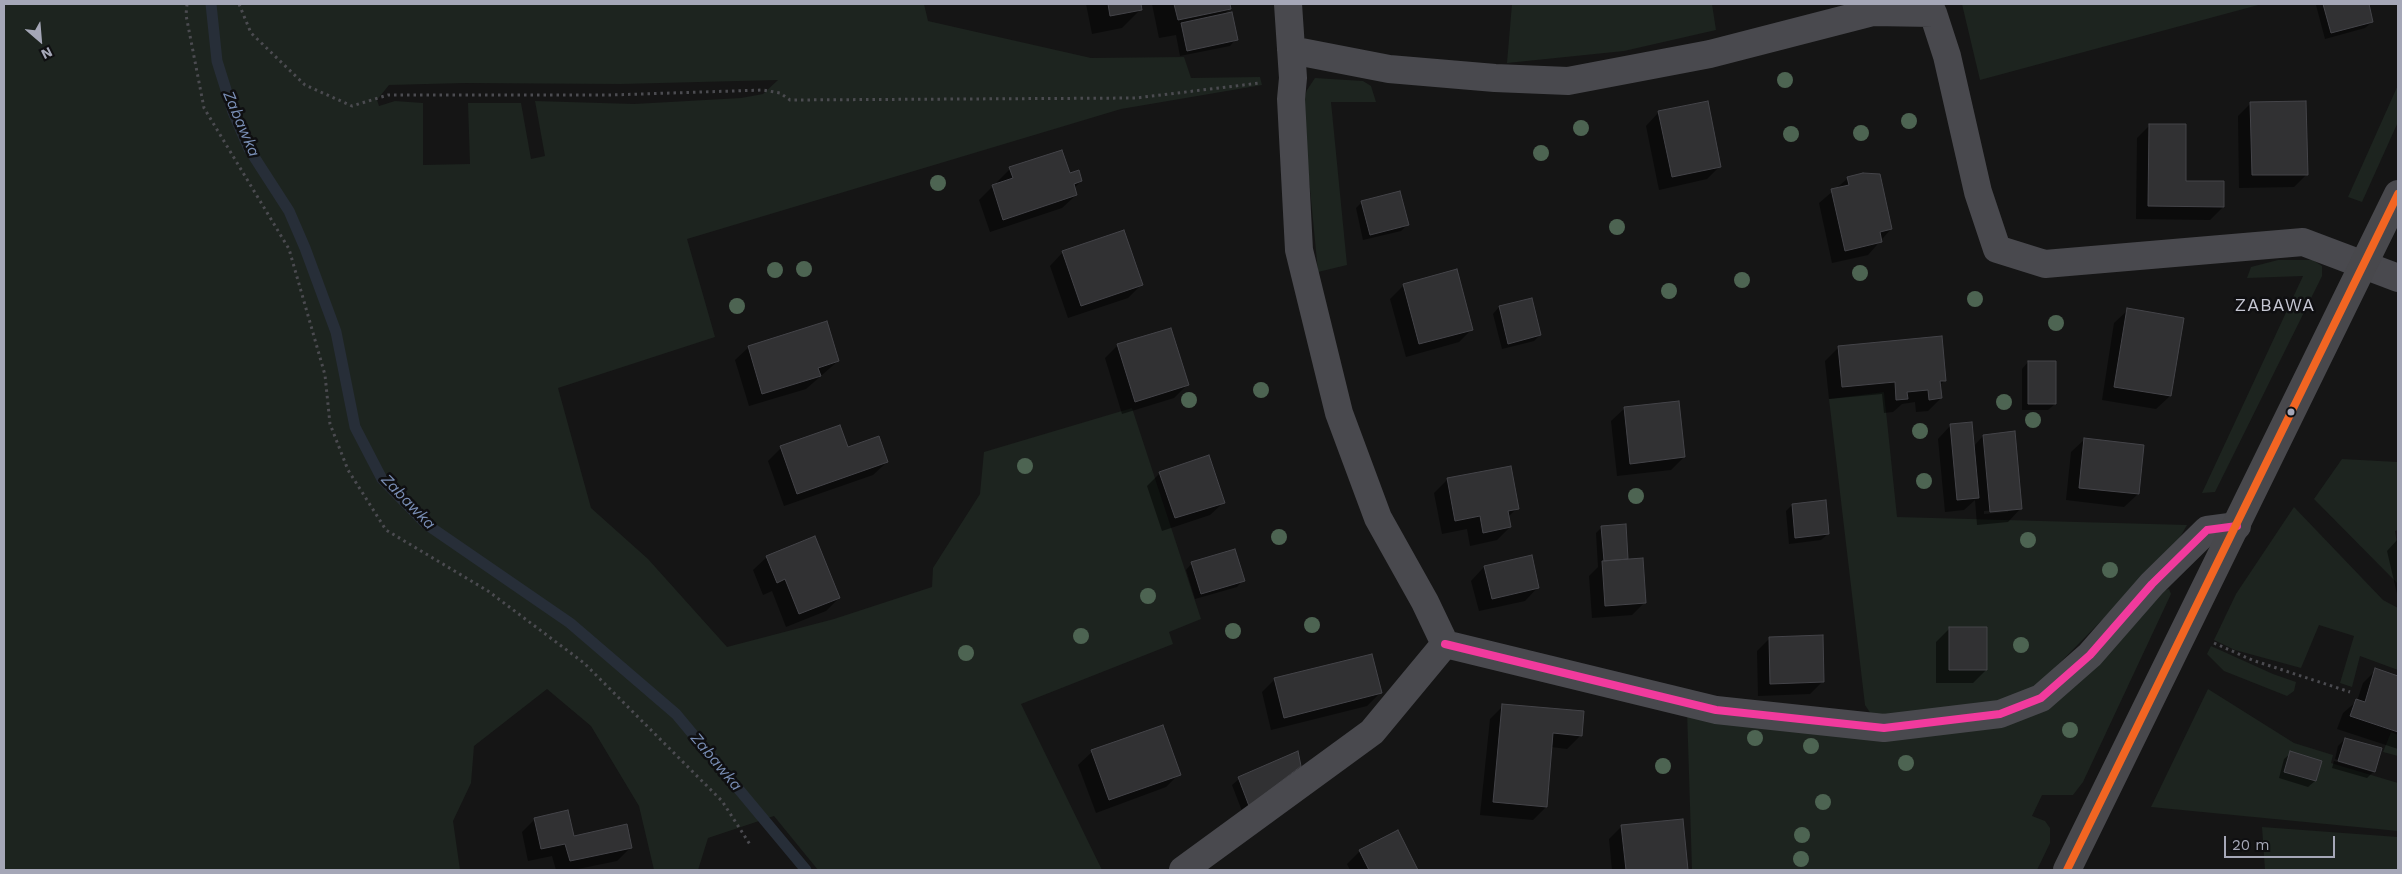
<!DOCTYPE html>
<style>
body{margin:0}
#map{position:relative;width:2402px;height:874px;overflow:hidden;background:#151515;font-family:"Work Sans",sans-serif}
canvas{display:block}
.frame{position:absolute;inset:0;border:5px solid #a5a7b7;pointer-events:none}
.north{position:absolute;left:15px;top:15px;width:50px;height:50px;-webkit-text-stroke:4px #0f0f11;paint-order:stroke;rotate:153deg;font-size:14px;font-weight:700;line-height:20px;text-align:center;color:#a5a7b7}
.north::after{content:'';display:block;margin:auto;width:18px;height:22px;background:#a5a7b7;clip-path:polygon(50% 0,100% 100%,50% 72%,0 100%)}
.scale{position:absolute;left:2224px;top:836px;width:111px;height:22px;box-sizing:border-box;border:2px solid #a5a7b7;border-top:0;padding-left:6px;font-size:15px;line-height:18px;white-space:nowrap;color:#a5a7b7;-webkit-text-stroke:4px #0f0f11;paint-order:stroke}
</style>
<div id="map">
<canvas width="2402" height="874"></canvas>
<div class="frame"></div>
<div class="north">N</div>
<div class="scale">20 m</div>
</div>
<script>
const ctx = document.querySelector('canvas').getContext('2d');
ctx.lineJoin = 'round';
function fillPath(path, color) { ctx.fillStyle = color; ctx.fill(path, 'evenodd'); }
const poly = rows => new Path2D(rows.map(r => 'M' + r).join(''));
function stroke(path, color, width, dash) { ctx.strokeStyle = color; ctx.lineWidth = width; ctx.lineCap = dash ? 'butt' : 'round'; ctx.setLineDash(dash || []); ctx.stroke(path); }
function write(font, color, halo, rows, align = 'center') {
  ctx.font = font + ' "Work Sans",sans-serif'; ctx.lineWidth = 5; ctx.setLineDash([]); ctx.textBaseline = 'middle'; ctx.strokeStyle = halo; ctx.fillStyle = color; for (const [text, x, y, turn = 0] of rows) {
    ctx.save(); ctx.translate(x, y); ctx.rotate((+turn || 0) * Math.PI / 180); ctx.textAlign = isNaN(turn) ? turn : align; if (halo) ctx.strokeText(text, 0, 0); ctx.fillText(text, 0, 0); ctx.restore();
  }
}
fillPath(poly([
 [4,4,924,4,928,21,1091,58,1184,57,1191,78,1260,77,1262,85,1121,109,687,239,715,337,558,388,591,508,648,559,727,647,834,619,932,587,933,568,980,494,984,452,1132,408,1201,619,1169,632,1173,644,1021,704,1102,870,818,870,774,816,708,838,698,870,654,870,639,806,591,726,547,689,474,746,471,783,453,821,460,870,4,870],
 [778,80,763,94,741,98,634,104,535,101,545,156,531,159,521,103,468,103,470,164,423,165,423,103,395,101,379,106,377,100,389,85,464,83,621,84],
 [1512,4,1712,4,1716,30,1624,51,1507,63],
 [1962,4,2262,4,1980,80],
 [1315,78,1363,81,1371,86,1376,102,1331,102,1347,265,1318,272,1302,105,1307,90],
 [2398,85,2398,122,2362,202,2348,197],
 [2278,260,2313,260,2322,266,2322,276,2215,492,2202,493,2303,276,2247,278,2251,267],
 [1884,392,1897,517,2187,525,2175,546,2036,687,2006,703,1902,716,1871,714,1865,705,1829,399],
 [2342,459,2398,462,2398,530,2395,531,2398,550,2398,584,2314,499],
 [2294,507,2383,600,2398,608,2398,670,2360,656,2352,687,2340,683,2354,636,2319,625,2301,668,2235,650,2214,640,2236,594],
 [2169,589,2171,594,2083,782,2073,795,2042,795,2032,816,2045,821,2050,828,2050,843,2037,870,1692,870,1687,710,2009,722,2162,591],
 [2211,646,2273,674,2296,682,2294,691,2287,696,2224,671,2207,654],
 [2208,689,2294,743,2333,755,2331,763,2398,783,2398,831,2151,807],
 [2391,732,2398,735,2398,756,2383,752],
 [2262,827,2398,837,2398,870,2265,870]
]), '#1d241f');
fillPath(poly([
 [1086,4,1144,4,1140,5,1141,9,1122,28,1092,34],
 [1152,4,1229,4,1230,9,1223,15,1236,39,1230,46,1180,56,1176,35,1159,38],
 [2318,4,2367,4,2372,22,2365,28,2325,39,2316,5],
 [2251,103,2307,174,2294,187,2239,188,2238,116],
 [1659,112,1720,166,1707,179,1659,190,1646,126],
 [2150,125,2185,182,2223,207,2210,220,2136,219,2137,138],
 [1010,169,1069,175,1081,181,1074,188,1076,195,1062,208,990,232,979,200,993,186,998,185,997,182],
 [1847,179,1891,229,1868,255,1832,263,1819,203],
 [1362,202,1407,225,1401,231,1363,240,1356,208],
 [1063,252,1141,285,1128,298,1068,318,1050,266],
 [1456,271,1472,329,1459,342,1406,357,1390,299,1403,286],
 [1531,299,1540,335,1534,341,1502,349,1493,314,1499,307],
 [2128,310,2183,319,2170,396,2156,409,2102,400,2114,323],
 [1118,345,1187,385,1174,398,1122,414,1105,358],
 [749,347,838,361,806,389,749,406,735,360],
 [1839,347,1945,380,1940,385,1941,398,1928,411,1916,412,1915,402,1902,404,1893,412,1884,413,1882,394,1829,399,1825,361],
 [2028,362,2055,404,2048,410,2022,410,2022,369],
 [1625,408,1684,457,1671,470,1617,476,1611,421],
 [1951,425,1973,447,1983,436,2021,508,2008,522,1977,525,1975,500,1964,510,1945,512,1938,439],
 [2008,509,2008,512,1984,514,1984,511],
 [2085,439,2138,494,2124,507,2066,500,2071,452],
 [781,448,847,449,887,462,873,475,784,506,768,461],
 [1510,468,1517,508,1508,517,1510,527,1497,540,1470,546,1467,529,1442,534,1434,493,1447,480],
 [1160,473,1224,502,1210,515,1162,531,1147,486],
 [1792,505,1828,534,1821,540,1789,544,1786,511],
 [1602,527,1627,559,1625,561,1645,602,1632,615,1592,618,1589,576,1598,567,1596,533],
 [2398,539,2398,598,2387,551],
 [1531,556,1538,587,1525,601,1479,611,1471,581,1484,567],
 [767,557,839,598,826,611,786,627,772,591,763,595,753,570],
 [1192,563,1243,580,1237,587,1195,599,1186,570],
 [1949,629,1986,670,1973,683,1936,683,1936,642],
 [1770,638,1823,681,1810,694,1758,696,1757,651],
 [2376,670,2398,677,2398,749,2337,729,2343,713,2357,701,2363,683],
 [1275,679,1380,693,1367,706,1271,730,1262,692],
 [1503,706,1581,735,1567,749,1551,747,1546,807,1533,820,1480,815,1490,719],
 [1163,726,1179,774,1166,787,1096,813,1078,765,1092,752],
 [2345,739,2374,771,2367,778,2332,768,2334,761,2372,772,2372,770,2335,759,2338,746],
 [1297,753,1300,766,1242,811,1232,785,1239,779],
 [2291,753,2321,762,2315,781,2308,787,2279,778,2284,759],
 [535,819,573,838,630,848,617,861,573,870,556,870,552,856,528,861,522,832],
 [1682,820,1687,870,1612,870,1609,839,1622,826],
 [1397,832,1417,870,1350,870,1347,864,1360,851]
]), '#0007');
stroke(poly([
 [211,4,217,61,233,112,249,149,289,211,305,248,336,332,355,427,382,479,426,524,570,623,676,714,806,870]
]), '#272e38', 11);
const building = poly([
 [1108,4,1141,4,1142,10,1110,16,1108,4],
 [1174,4,1230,4,1231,9,1178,20,1174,4],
 [2323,4,2369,4,2373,22,2331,33,2323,4],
 [1232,12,1238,40,1187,51,1181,23,1232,12],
 [1708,101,1721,167,1672,177,1658,111,1708,101],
 [2306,101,2308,175,2252,175,2250,102,2306,101],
 [2149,124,2186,124,2186,181,2224,181,2224,207,2148,206,2149,124],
 [1062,150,1070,173,1079,170,1082,181,1074,184,1077,195,1003,220,992,185,1013,178,1009,167,1062,150],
 [1863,173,1880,174,1892,229,1880,232,1882,242,1845,251,1831,189,1849,185,1847,177,1863,173],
 [1400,191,1409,225,1370,235,1361,201,1400,191],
 [1124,230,1143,285,1081,306,1062,251,1124,230],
 [1457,269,1473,330,1419,344,1403,284,1457,269],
 [1532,298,1541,335,1508,344,1499,306,1532,298],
 [2127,308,2184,318,2171,396,2114,387,2127,308],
 [827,321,839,361,818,368,821,376,762,394,748,346,827,321],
 [1171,328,1189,385,1135,402,1117,344,1171,328],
 [1942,336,1946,381,1940,381,1942,398,1929,400,1928,390,1907,392,1908,399,1896,400,1895,382,1842,387,1838,346,1942,336],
 [2028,361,2056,361,2056,404,2028,404,2028,361],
 [1679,401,1685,457,1630,464,1624,407,1679,401],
 [1972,422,1979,498,1957,500,1950,424,1972,422],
 [840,425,848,447,879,436,888,462,797,494,780,446,840,425],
 [2015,431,2022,509,1990,512,1983,435,2015,431],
 [2084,438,2144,445,2139,494,2079,488,2084,438],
 [1209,455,1225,503,1175,518,1159,472,1209,455],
 [1511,466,1519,509,1508,511,1511,527,1483,533,1480,516,1455,521,1447,478,1511,466],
 [1826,500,1829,534,1795,538,1792,504,1826,500],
 [1626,524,1628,559,1604,561,1601,526,1626,524],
 [815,536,840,598,799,614,785,579,777,583,766,556,815,536],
 [1235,549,1245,581,1201,594,1191,562,1235,549],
 [1532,555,1539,588,1492,599,1484,566,1532,555],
 [1643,558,1646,603,1605,606,1602,561,1643,558],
 [1949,627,1987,627,1987,670,1949,670,1949,627],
 [1823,635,1824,682,1770,684,1769,637,1823,635],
 [1372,654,1382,693,1284,718,1274,678,1372,654],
 [2375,668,2398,676,2398,732,2350,716,2356,699,2365,702,2375,668],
 [1502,704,1584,711,1582,736,1553,733,1547,807,1493,802,1502,704],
 [1163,725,1181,775,1109,800,1091,750,1163,725],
 [2345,738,2382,748,2375,772,2338,761,2345,738],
 [1298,751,1301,766,1249,806,1238,777,1298,751],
 [2290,751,2322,761,2316,781,2284,772,2290,751],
 [568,810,574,836,627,824,632,848,570,861,565,844,541,849,534,818,568,810],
 [1683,819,1688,870,1626,870,1621,825,1683,819],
 [1398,830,1418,870,1369,870,1359,850,1398,830]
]);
fillPath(building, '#313133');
stroke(building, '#444449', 1);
stroke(poly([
 [187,4,186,15,204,108,289,249,325,375,330,424,348,470,386,530,488,591,584,663,722,801,751,846],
 [239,4,251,33,305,85,352,106,388,95,611,95,763,90,780,93,790,100,1136,98,1260,83],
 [2214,643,2252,660,2350,692]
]), '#4b4b50', 3, [2.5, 4]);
stroke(poly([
 [1291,50,1389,69,1495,78,1568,81,1710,54,1873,12,1933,13,1947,56,1978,192,1997,249,2045,264,2303,242,2398,278],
 [1445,644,1716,710,1884,728,2000,714,2041,698,2090,655,2152,584,2207,530,2237,526],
 [1183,870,1372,732,1445,644,1425,602,1378,518,1339,413,1299,250,1291,99,1293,78,1288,4]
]), '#49494e', 28);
stroke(poly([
 [2067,870,2398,194]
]), '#48484c', 28);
stroke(poly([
 [1445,644,1716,710,1884,728,2000,714,2041,698,2090,655,2152,584,2207,530,2237,526]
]), '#f13a9d', 8);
stroke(poly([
 [2067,870,2398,194]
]), '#f26522', 8);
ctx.fillStyle = '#4d6452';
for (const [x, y] of [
 [1785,80],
 [1909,121],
 [1581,128],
 [1861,133],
 [1791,134],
 [1541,153],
 [938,183],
 [1617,227],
 [804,269],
 [775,270],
 [1860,273],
 [1742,280],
 [1669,291],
 [1975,299],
 [737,306],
 [2056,323],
 [1261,390],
 [1189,400],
 [2004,402],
 [2033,420],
 [1920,431],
 [1025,466],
 [1924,481],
 [1636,496],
 [1279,537],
 [2028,540],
 [2110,570],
 [1148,596],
 [1312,625],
 [1233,631],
 [1081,636],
 [2021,645],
 [966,653],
 [2070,730],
 [1755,738],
 [1811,746],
 [1906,763],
 [1663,766],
 [1823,802],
 [1802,835],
 [1801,859]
]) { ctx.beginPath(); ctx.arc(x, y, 8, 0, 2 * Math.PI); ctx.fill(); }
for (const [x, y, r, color] of [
 [2291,412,4.5,"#a5a7b7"]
]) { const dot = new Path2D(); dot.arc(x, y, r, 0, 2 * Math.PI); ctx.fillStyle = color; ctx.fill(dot); stroke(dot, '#0f0f11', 2); }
write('italic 16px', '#798eb5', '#0f0f11', [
 ["Zabawka",241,124,67],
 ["Zabawka",408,502,46],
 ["Zabawka",716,762,50]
]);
ctx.letterSpacing = '1px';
write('18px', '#c6c7d3', '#0f0f11', [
 ["ZABAWA",2275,306]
]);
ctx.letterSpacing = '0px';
</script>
